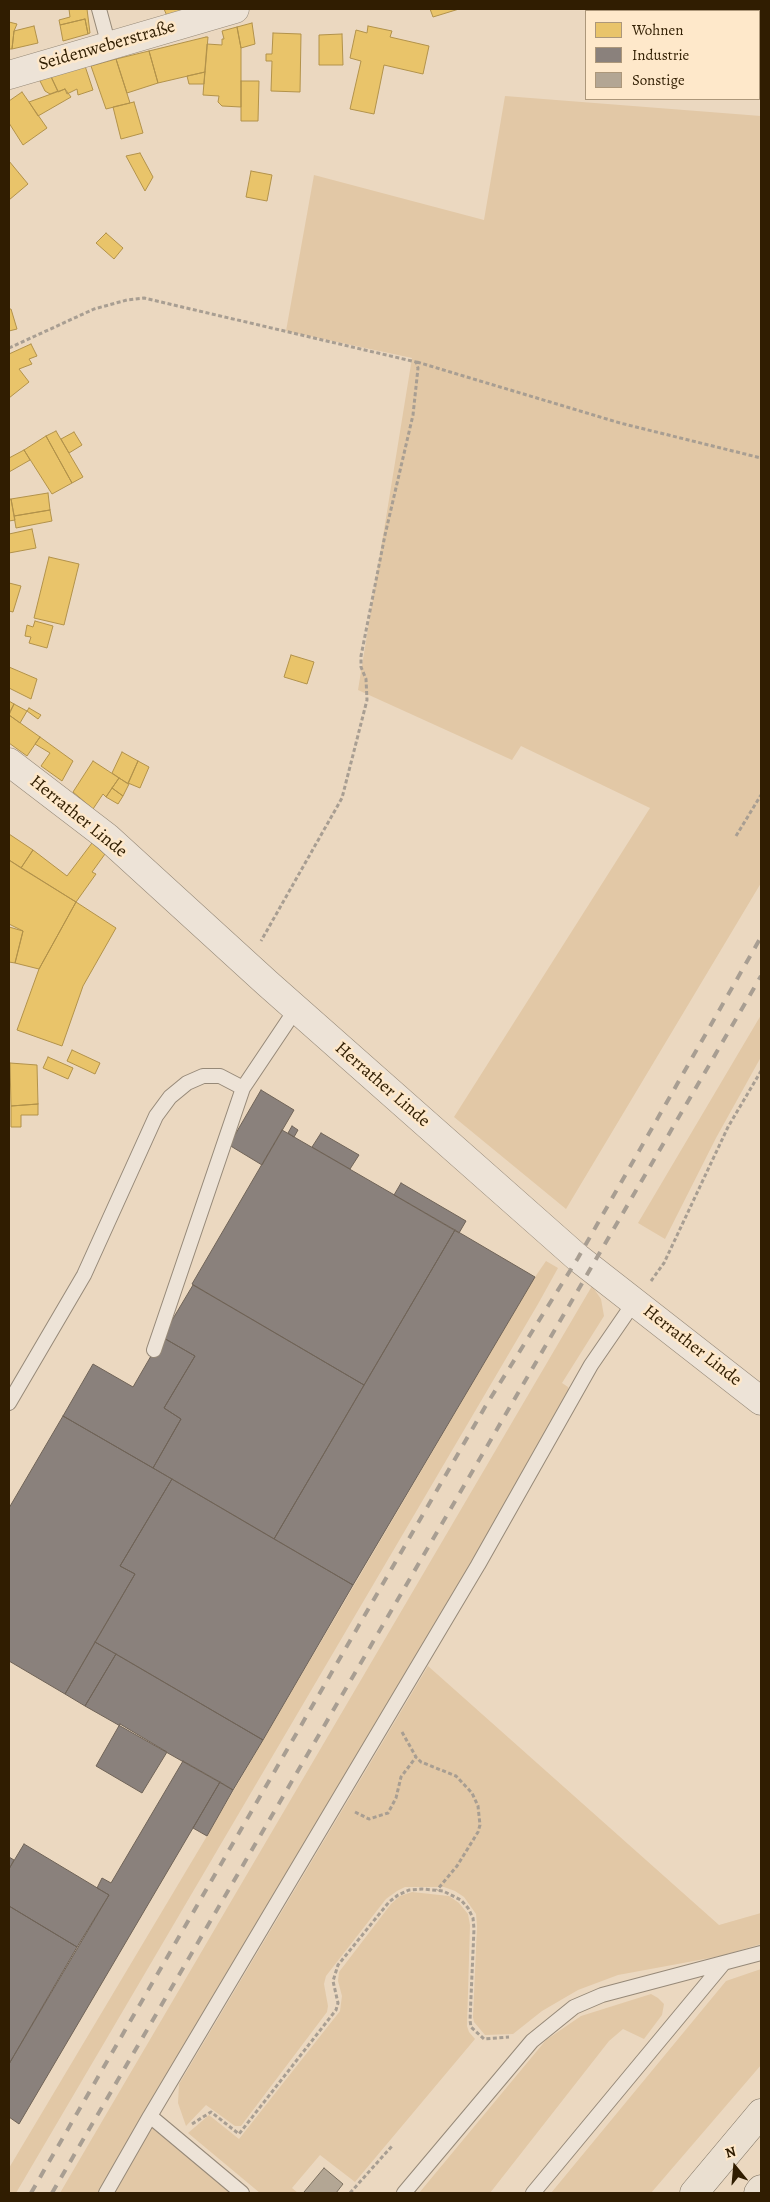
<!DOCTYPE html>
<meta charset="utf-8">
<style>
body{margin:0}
#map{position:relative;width:770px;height:2202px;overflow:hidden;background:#ebd8c0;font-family:Alegreya,serif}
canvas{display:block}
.frame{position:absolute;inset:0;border:10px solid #301d01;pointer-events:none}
.legend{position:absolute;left:585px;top:10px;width:175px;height:90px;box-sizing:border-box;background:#fee8ca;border:1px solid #ac977a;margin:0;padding:6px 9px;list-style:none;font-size:15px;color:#301d01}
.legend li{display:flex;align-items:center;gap:10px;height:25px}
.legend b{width:25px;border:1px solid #ac977a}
.north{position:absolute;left:710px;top:2142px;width:50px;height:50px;-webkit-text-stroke:4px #fee8ca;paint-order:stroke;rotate:343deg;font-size:14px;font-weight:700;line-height:20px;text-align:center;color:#301d01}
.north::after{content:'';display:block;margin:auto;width:18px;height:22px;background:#301d01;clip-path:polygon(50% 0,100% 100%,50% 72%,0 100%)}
</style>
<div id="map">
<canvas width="770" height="2202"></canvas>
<div class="frame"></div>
<ul class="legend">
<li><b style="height:14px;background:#e9c46a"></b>Wohnen</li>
<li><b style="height:14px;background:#8a817c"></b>Industrie</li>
<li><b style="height:14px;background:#b3a694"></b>Sonstige</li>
</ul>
<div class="north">N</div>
</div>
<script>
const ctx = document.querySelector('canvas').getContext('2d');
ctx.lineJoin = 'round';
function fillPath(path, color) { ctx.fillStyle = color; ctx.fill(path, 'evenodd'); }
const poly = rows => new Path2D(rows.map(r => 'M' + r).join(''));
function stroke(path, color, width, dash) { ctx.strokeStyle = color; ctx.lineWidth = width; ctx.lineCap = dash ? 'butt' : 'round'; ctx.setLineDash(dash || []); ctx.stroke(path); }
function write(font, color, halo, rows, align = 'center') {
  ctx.font = font + ' Alegreya,serif'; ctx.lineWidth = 5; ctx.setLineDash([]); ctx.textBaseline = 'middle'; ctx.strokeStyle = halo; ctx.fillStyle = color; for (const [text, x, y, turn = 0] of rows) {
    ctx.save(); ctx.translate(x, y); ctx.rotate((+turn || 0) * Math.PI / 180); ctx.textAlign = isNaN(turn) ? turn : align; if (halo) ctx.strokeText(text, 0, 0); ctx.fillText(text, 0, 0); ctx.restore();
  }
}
fillPath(poly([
 [505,96,761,116,761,883,566,1209,454,1117,650,808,521,746,512,760,358,690,412,358,286,331,314,175,484,220],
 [761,1015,761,1057,716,1138,665,1239,638,1223],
 [546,1261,558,1268,538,1304,16,2193,9,2193,9,2168,207,1836,535,1277],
 [592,1286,601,1299,604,1316,562,1383,568,1387,570,1392,454,1598,142,2119,235,2193,60,2193],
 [428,1666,719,1925,761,1913,761,1944,721,1956,618,1975,578,1990,542,2011,513,2034,485,2035,474,2022,473,2017,477,1926,476,1914,464,1897,455,1891,444,1887,405,1887,397,1891,386,1899,326,1976,324,1984,328,2006,327,2012,241,2126,235,2126,206,2105,186,2126,178,2103,179,2084],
 [412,1892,449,1896,459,1903,468,1914,470,1925,467,2026,469,2032,475,2039,355,2182,320,2155,292,2188,298,2193,260,2193,188,2133,209,2115,239,2139,340,2011,342,1996,338,1981,339,1972,391,1904,400,1896],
 [761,1969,761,2065,651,2193,551,2193,726,1981],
 [651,1994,658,1998,664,2004,662,2015,644,2039,623,2029,609,2041,490,2193,419,2193,546,2040,581,2016]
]), '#e2c8a6');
const homes = poly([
 [69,9,87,9,90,33,88,34,85,19,60,25,59,20,70,17,69,9],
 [164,9,187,9,167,16,164,9],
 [430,9,459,9,433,17,430,9],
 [85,19,88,34,63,41,60,25,85,19],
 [9,22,17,24,14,31,12,49,9,49,9,22],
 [252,23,255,44,241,48,237,27,252,23],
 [34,26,38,43,12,49,14,31,34,26],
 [368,26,392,31,390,37,429,46,423,74,384,65,374,114,350,109,361,61,350,58,356,30,367,33,368,26],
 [237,27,241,48,241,107,222,106,218,102,219,96,203,95,207,44,222,45,222,39,224,39,222,31,237,27],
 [273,33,301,34,300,92,271,91,272,61,266,61,266,54,272,54,273,33],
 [342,34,343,65,319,65,319,35,342,34],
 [206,37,208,37,205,72,158,83,149,51,206,37],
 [149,51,158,83,127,93,116,59,149,51],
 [116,59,130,103,106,109,91,66,116,59],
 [85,66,93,90,78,95,77,89,67,94,65,89,58,92,50,74,85,66],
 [205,72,204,84,189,84,187,76,205,72],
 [50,75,58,91,50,94,45,91,39,79,50,75],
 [241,81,259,81,258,121,241,121,241,81],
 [65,89,71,97,38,116,29,102,65,89],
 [22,92,47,128,23,145,9,123,9,101,22,92],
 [134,102,143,133,121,139,113,107,134,102],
 [140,153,153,177,145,191,126,156,140,153],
 [9,161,28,184,9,200,9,161],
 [251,171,272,175,267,201,246,197,251,171],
 [106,233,123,248,114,259,96,243,106,233],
 [9,309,11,309,17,329,9,331,9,309],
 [31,344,37,356,29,359,32,364,19,369,29,382,9,398,9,354,31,344],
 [56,431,83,477,72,483,46,436,56,431],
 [74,432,82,445,69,453,61,439,74,432],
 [46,436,72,483,52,494,24,450,46,436],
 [24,450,30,460,9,472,9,458,24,450],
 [48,493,50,510,14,516,11,499,48,493],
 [9,499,11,499,15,520,9,521,9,499],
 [50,510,52,521,16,528,14,516,50,510],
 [32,529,36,548,9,553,9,534,32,529],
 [49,557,79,564,64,625,34,618,49,557],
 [9,583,21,586,13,612,9,611,9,583],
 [35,621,53,626,47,648,29,643,31,637,25,636,27,625,33,627,35,621],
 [291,655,314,662,307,684,284,677,291,655],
 [9,667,37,679,31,699,9,688,9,667],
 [9,701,14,704,9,713,9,701],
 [14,704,27,711,20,723,9,715,14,704],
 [29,708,41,715,38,719,27,711,29,708],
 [9,715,40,737,27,756,9,743,9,715],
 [40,737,73,761,62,781,41,766,50,753,35,744,40,737],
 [122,752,138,761,128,784,112,773,122,752],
 [93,761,119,778,106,797,103,794,93,809,73,792,93,761],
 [138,761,149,767,140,788,128,783,138,761],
 [119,778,129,784,123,796,112,788,119,778],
 [112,788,123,796,118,804,106,797,112,788],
 [9,834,33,850,21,868,9,860,9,834],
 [92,843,105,854,92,872,96,874,76,902,21,868,33,850,67,876,92,843],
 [9,860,76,902,39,969,15,963,23,931,9,924,9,860],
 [76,902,116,928,83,986,62,1046,17,1030,39,969,76,902],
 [9,927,23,931,15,963,9,962,9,927],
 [72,1050,100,1063,95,1074,67,1061,72,1050],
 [48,1057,73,1068,68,1079,43,1068,48,1057],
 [10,1063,37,1065,38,1104,11,1106,10,1063],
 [38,1104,38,1115,21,1115,21,1127,11,1127,11,1106,38,1104]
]);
fillPath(homes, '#e9c46a');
stroke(homes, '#b2924a', 1);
const industry = poly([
 [261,1090,294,1110,262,1165,229,1145,261,1090],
 [292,1126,298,1130,294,1137,288,1133,292,1126],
 [282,1130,455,1230,364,1385,192,1284,282,1130],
 [321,1133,359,1155,350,1169,312,1147,321,1133],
 [401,1183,466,1221,459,1233,394,1195,401,1183],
 [455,1230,535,1277,353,1585,274,1539,455,1230],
 [193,1285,364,1385,274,1539,153,1468,181,1419,164,1408,195,1356,162,1337,193,1285],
 [162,1337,195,1356,164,1408,181,1419,153,1468,63,1416,93,1364,133,1387,162,1337],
 [63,1416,172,1479,120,1566,135,1574,65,1694,9,1661,9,1508,63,1416],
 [172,1479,353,1585,263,1740,95,1642,135,1574,120,1566,172,1479],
 [95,1642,116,1654,85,1706,65,1694,95,1642],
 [116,1654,263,1740,233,1790,85,1706,116,1654],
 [120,1724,167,1752,142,1793,96,1766,120,1724],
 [183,1761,220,1782,19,2124,9,2117,9,2064,109,1895,97,1888,102,1878,111,1883,183,1761],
 [220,1782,233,1790,207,1836,193,1828,220,1782],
 [24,1844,109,1895,77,1947,9,1906,9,1869,24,1844],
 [9,1857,14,1860,9,1869,9,1857],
 [9,1906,77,1947,9,2064,9,1906]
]);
fillPath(industry, '#8a817c');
stroke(industry, '#6f6357', 1);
const building = poly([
 [324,2168,343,2184,336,2193,306,2193,304,2192,324,2168]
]);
fillPath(building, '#b3a694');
stroke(building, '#7c705f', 1);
const service = poly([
 [99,9,109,46],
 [154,1350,243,1088,296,1009],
 [9,1403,84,1275,156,1116,170,1097,187,1083,203,1076,220,1076,243,1088],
 [106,2193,150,2116],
 [242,2193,150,2116,478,1565,591,1365,635,1301],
 [404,2193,532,2041,574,2007,602,1995,761,1953],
 [533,2193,723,1964]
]);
const minor = poly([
 [9,75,235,9]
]);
const tertiary = poly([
 [9,762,107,837,267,983,578,1258,761,1401]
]);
const motorway = poly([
 [694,2193,761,2113],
 [758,2193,761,2189]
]);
stroke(service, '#968978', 16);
stroke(minor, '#968978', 29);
stroke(tertiary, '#968978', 29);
stroke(motorway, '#7c705f', 29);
stroke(poly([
 [9,348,94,309,127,300,144,298,416,362,418,368,413,415,385,535,361,656,361,667,366,679,367,700,342,798,261,941],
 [417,362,620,423,761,458],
 [736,836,761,795],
 [651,1281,664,1263,728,1127,761,1071],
 [402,1732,416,1757,421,1762,456,1776,472,1793,478,1806,480,1825,478,1832,457,1866,437,1890],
 [355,1812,369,1819,388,1813,396,1798,401,1777,416,1757],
 [192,2124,211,2112,239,2134,336,2010,338,2003,333,1981,338,1965,389,1902,398,1895,409,1890,422,1889,443,1891,461,1900,468,1908,473,1918,474,1929,470,2020,471,2027,484,2039,509,2037],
 [350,2193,392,2146]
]), '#a89e92', 3, [4, 2.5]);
stroke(service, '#ede3d7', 14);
stroke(minor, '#ede3d7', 28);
stroke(tertiary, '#ede3d7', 28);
stroke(motorway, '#eadfd0', 28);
stroke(poly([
 [31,2193,485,1407,578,1258,761,937],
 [52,2193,761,976]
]), '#a89e92', 4, [9, 9]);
write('18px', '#301d01', '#fee8ca', [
 ["Seidenweberstraße",107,46,-16],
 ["Herrather Linde",78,817,39],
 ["Herrather Linde",382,1085,41],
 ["Herrather Linde",692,1346,38]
]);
</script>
